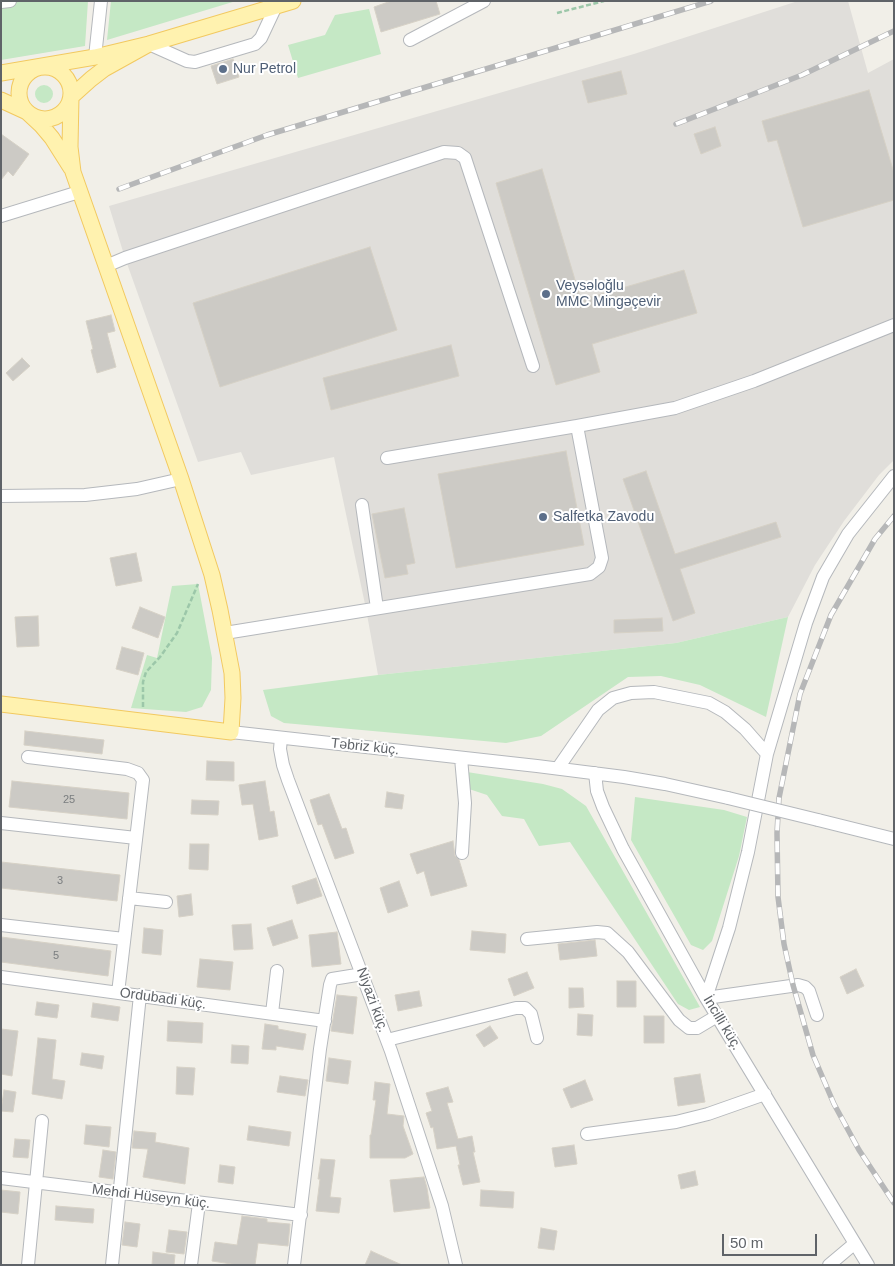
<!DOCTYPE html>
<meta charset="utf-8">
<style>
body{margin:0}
#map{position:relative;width:895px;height:1266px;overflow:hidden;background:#f1efe8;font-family:Helvetica,sans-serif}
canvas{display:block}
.frame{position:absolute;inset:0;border:2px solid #5f6368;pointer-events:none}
.scale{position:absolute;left:722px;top:1234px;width:95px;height:22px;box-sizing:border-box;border:2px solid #5f6368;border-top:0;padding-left:6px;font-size:15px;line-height:18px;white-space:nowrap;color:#5f6368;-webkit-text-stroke:4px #fff;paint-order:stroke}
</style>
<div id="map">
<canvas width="895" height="1266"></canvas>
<div class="frame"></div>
<div class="scale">50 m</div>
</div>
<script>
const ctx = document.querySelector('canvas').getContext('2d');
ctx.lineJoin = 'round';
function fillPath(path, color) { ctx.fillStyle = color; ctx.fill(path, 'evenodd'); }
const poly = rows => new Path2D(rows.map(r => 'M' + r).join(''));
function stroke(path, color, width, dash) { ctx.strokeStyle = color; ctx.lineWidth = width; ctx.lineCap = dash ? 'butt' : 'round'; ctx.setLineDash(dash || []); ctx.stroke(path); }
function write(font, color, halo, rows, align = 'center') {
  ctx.font = font + ' Helvetica,sans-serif'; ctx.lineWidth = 4; ctx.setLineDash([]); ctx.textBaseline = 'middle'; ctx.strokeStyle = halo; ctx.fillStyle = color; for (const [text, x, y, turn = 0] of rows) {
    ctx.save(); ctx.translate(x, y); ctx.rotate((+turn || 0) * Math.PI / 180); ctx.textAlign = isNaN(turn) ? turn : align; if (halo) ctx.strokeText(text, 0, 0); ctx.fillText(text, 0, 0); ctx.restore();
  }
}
fillPath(poly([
 [798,1,848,1,868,73,894,59,894,460,879,475,844,521,815,565,788,617,676,643,378,675,366,609,334,457,251,475,241,452,198,462,125,258,109,206,634,54]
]), '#e0deda');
fillPath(poly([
 [1,1,88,1,85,46,1,60],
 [111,1,236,1,107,40],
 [369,9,381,54,298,78,288,45,325,35,335,15],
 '35 94a9 9 0 1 1 18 0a9 9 0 1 1-18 0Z',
 [198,584,212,658,211,690,202,707,186,712,131,708,147,655,157,658,172,586],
 [788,617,766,717,700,685,661,676,628,677,541,736,506,743,284,723,271,716,263,690,378,675,676,643],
 [467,772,543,784,562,789,586,806,700,1007,689,1010,678,1004,570,842,539,846,524,819,502,816,487,795,469,789],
 [635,797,724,810,747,817,739,856,712,941,703,950,691,945,631,840]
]), '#c5e8c5');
const building = poly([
 [391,1,436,1,440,14,381,32,374,7,391,1],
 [233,59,239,77,217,84,211,66,233,59],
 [621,71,627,94,588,103,582,81,621,71],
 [869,90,894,173,894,200,803,227,777,140,768,142,762,121,869,90],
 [715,127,721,146,701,154,694,134,715,127],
 [1,134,29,154,13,176,8,171,1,180,1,134],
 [542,169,581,300,684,270,697,313,592,344,600,372,556,385,496,183,542,169],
 [370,247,397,330,220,387,193,303,370,247],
 [111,315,115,331,107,333,116,367,97,373,91,350,93,349,86,321,111,315],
 [451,345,459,376,331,410,323,378,451,345],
 [22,358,30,366,13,381,6,373,22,358],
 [566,451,584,545,456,568,438,474,566,451],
 [646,471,675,554,776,522,781,537,680,569,695,613,673,621,623,479,646,471],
 [404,508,415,563,406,565,408,574,385,578,372,514,404,508],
 [136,553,142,581,116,586,110,558,136,553],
 [140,607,165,617,158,638,132,628,140,607],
 [38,616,39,646,17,647,15,617,38,616],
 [662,618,663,631,614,633,614,620,662,618],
 [122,647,144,653,138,675,116,669,122,647],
 [25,731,104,740,102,754,24,745,25,731],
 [207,761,234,762,234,781,206,780,207,761],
 [12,781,129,793,127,819,9,807,12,781],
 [265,781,270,812,274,811,278,836,259,840,253,804,242,805,239,785,265,781],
 [387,792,404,795,402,809,385,807,387,792],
 [329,794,342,829,346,828,354,853,335,859,322,824,318,825,310,800,329,794],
 [192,800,219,801,218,815,191,814,192,800],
 [453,841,455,856,459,860,467,886,431,896,424,871,417,874,410,854,453,841],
 [190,844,209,844,208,870,189,869,190,844],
 [1,862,120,875,117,901,1,888,1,862],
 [316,878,322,896,297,904,292,886,316,878],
 [399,881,408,906,388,913,380,888,399,881],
 [191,894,193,915,179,917,177,896,191,894],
 [292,920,298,938,273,946,267,928,292,920],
 [251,924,253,949,234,950,232,925,251,924],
 [144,928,163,930,161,955,142,953,144,928],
 [472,931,506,934,505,953,470,950,472,931],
 [337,932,341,964,312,967,309,935,337,932],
 [1,937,111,951,108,976,1,962,1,937],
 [595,940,597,956,560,960,558,944,595,940],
 [200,959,233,962,230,990,197,987,200,959],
 [856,969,864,986,847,994,840,977,856,969],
 [527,972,534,988,514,996,508,979,527,972],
 [617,981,636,981,636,1007,617,1007,617,981],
 [569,988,583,988,584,1007,569,1008,569,988],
 [419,991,422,1006,398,1011,395,995,419,991],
 [337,995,357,997,353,1034,331,1031,337,995],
 [37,1002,59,1005,57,1018,35,1015,37,1002],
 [93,1003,120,1007,118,1021,91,1017,93,1003],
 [578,1014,593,1015,592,1036,577,1035,578,1014],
 [644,1016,664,1016,664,1043,644,1043,644,1016],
 [168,1021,203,1023,202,1043,167,1041,168,1021],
 [265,1024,278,1026,278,1029,306,1034,303,1050,276,1046,276,1050,262,1049,265,1024],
 [490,1026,498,1038,484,1047,476,1035,490,1026],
 [1,1029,18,1031,12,1076,1,1074,1,1029],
 [38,1038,56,1040,52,1079,65,1081,62,1099,32,1094,38,1038],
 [232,1045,249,1046,248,1064,231,1063,232,1045],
 [82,1053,104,1056,102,1069,80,1065,82,1053],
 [329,1058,351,1061,348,1084,326,1081,329,1058],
 [177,1067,195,1068,193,1095,176,1094,177,1067],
 [700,1074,705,1102,678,1106,674,1078,700,1074],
 [280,1076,308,1080,305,1096,277,1092,280,1076],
 [585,1080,593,1100,571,1108,563,1089,585,1080],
 [375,1082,390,1084,387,1114,404,1116,403,1126,413,1154,405,1158,370,1158,370,1135,371,1135,376,1100,373,1100,375,1082],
 [448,1087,453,1102,447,1103,458,1139,472,1136,475,1152,473,1152,480,1182,463,1185,458,1165,460,1165,456,1146,437,1149,433,1127,431,1128,426,1113,432,1111,426,1093,448,1087],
 [4,1090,16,1092,13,1112,1,1111,4,1090],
 [86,1125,111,1127,109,1147,84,1144,86,1125],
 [249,1126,291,1132,289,1146,247,1140,249,1126],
 [134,1131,156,1133,155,1142,189,1148,185,1184,143,1177,148,1149,132,1148,134,1131],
 [15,1139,30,1140,28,1158,13,1157,15,1139],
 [574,1145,577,1164,555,1167,552,1148,574,1145],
 [103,1150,116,1152,113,1179,99,1177,103,1150],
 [321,1159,335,1160,330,1197,341,1198,339,1213,316,1211,320,1179,318,1179,321,1159],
 [220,1165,235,1167,233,1184,218,1182,220,1165],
 [695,1171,698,1185,681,1189,678,1175,695,1171],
 [424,1177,427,1188,430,1208,394,1212,390,1180,424,1177],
 [1,1190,20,1192,18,1214,1,1212,1,1190],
 [481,1190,514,1192,513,1208,480,1206,481,1190],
 [56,1206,94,1209,93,1223,55,1220,56,1206],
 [242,1216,267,1219,267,1222,290,1224,288,1246,258,1243,255,1265,238,1265,212,1261,215,1242,237,1245,242,1216],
 [125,1222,140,1224,137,1247,122,1245,125,1222],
 [541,1228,557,1231,554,1250,538,1248,541,1228],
 [169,1230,187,1232,184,1254,166,1252,169,1230],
 [371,1251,402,1265,365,1265,371,1251],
 [153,1252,175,1255,174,1265,152,1265,153,1252]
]);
fillPath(building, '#cccac5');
stroke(building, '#d6d1c6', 1);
const minor = poly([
 [1,2,10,1],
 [410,40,484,1],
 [149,44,187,61,195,62,255,44,261,38,276,6],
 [95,57,101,1],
 [1,216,79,192],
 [106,266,125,258,444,152,458,153,465,158,533,366],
 [387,458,577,426,675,408,754,381,894,325],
 [1,496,85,495,137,489,181,479],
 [362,505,377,608],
 [225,633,590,574,599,567,602,558,577,426],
 [231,732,537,766,624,777,665,784,728,798],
 [281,738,280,749,283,765,288,780,391,1051,442,1206,456,1265],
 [767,754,806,623,823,577,848,534,894,476],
 [28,757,127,769,138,773,143,780,118,993],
 [461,758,465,803,462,853],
 [558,768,598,710,613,698,631,693,654,692,709,703,725,712,745,729,767,754,748,852,729,928,706,998,798,985,805,987,809,991,817,1015],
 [595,773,597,791,603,807,623,849,706,998,868,1265],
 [818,820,894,839],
 [1,823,136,838],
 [129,898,166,902],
 [1,925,124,939],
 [527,939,597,932,607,933,628,952,679,1020,689,1028,697,1028,717,1016],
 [1,977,325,1021],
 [272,1013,277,971],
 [387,1040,516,1008,525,1008,531,1014,537,1038],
 [587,1134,676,1122,708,1114,765,1094],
 [1,1178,301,1215],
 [28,1265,42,1121],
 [112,1265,140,995],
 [191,1265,199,1203],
 [294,1265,320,1049,330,985,332,979,363,974],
 [829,1265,854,1244]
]);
const major = poly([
 '19 93a26 26 0 1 1 52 0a26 26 0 1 1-52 0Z',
 [1,73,95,57,149,44,293,1],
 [1,100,27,112,41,125,52,138,71,168],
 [1,704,231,732,233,698,232,673,220,610,212,575,181,479,73,172,70,147,71,97,91,79,104,69,149,44]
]);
stroke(minor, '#b5b8bc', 14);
stroke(major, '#f2c960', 17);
stroke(poly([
 [557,13,604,1],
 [143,707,143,682,146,672,160,657,177,633,198,584]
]), '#9cc7a9', 2.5, [5, 2.5]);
stroke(minor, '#fff', 12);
stroke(major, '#fff2af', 15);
const rail = poly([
 [676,124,802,75,894,31],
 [119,189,267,135,711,1],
 [894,516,875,539,831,615,800,694,779,798,777,833,778,897,784,944,793,985,813,1055,834,1104,859,1150,894,1203]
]);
stroke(rail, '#b6b7b8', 5.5);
stroke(rail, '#fff', 4, [11]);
const minorBridge = poly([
 [728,798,818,820]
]);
stroke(minorBridge, '#b5b8bc', 14, []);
stroke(minorBridge, '#fff', 12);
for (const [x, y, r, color] of [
 [223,69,5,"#5c6f8a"],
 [546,294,5,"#5c6f8a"],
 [543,517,5,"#5c6f8a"]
]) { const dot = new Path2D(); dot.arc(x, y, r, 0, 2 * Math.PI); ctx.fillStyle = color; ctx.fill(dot); stroke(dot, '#fff', 2); }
write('11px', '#7a7d7f', null, [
 ["25",69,800],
 ["3",60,881],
 ["5",56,956]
]);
write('14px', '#4e5e75', '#fff', [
 ["Nur Petrol",233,69],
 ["Veysəloğlu",556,286],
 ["MMC Mingəçevir",556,302],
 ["Salfetka Zavodu",553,517]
], 'left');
write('14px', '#5f6368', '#fff', [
 ["Təbriz küç.",365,747,6],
 ["Ordubadi küç.",163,999,8],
 ["Niyazi küç.",372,1000,70],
 ["İncilli küç.",722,1023,59],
 ["Mehdi Hüseyn küç.",151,1197,7]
]);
</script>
